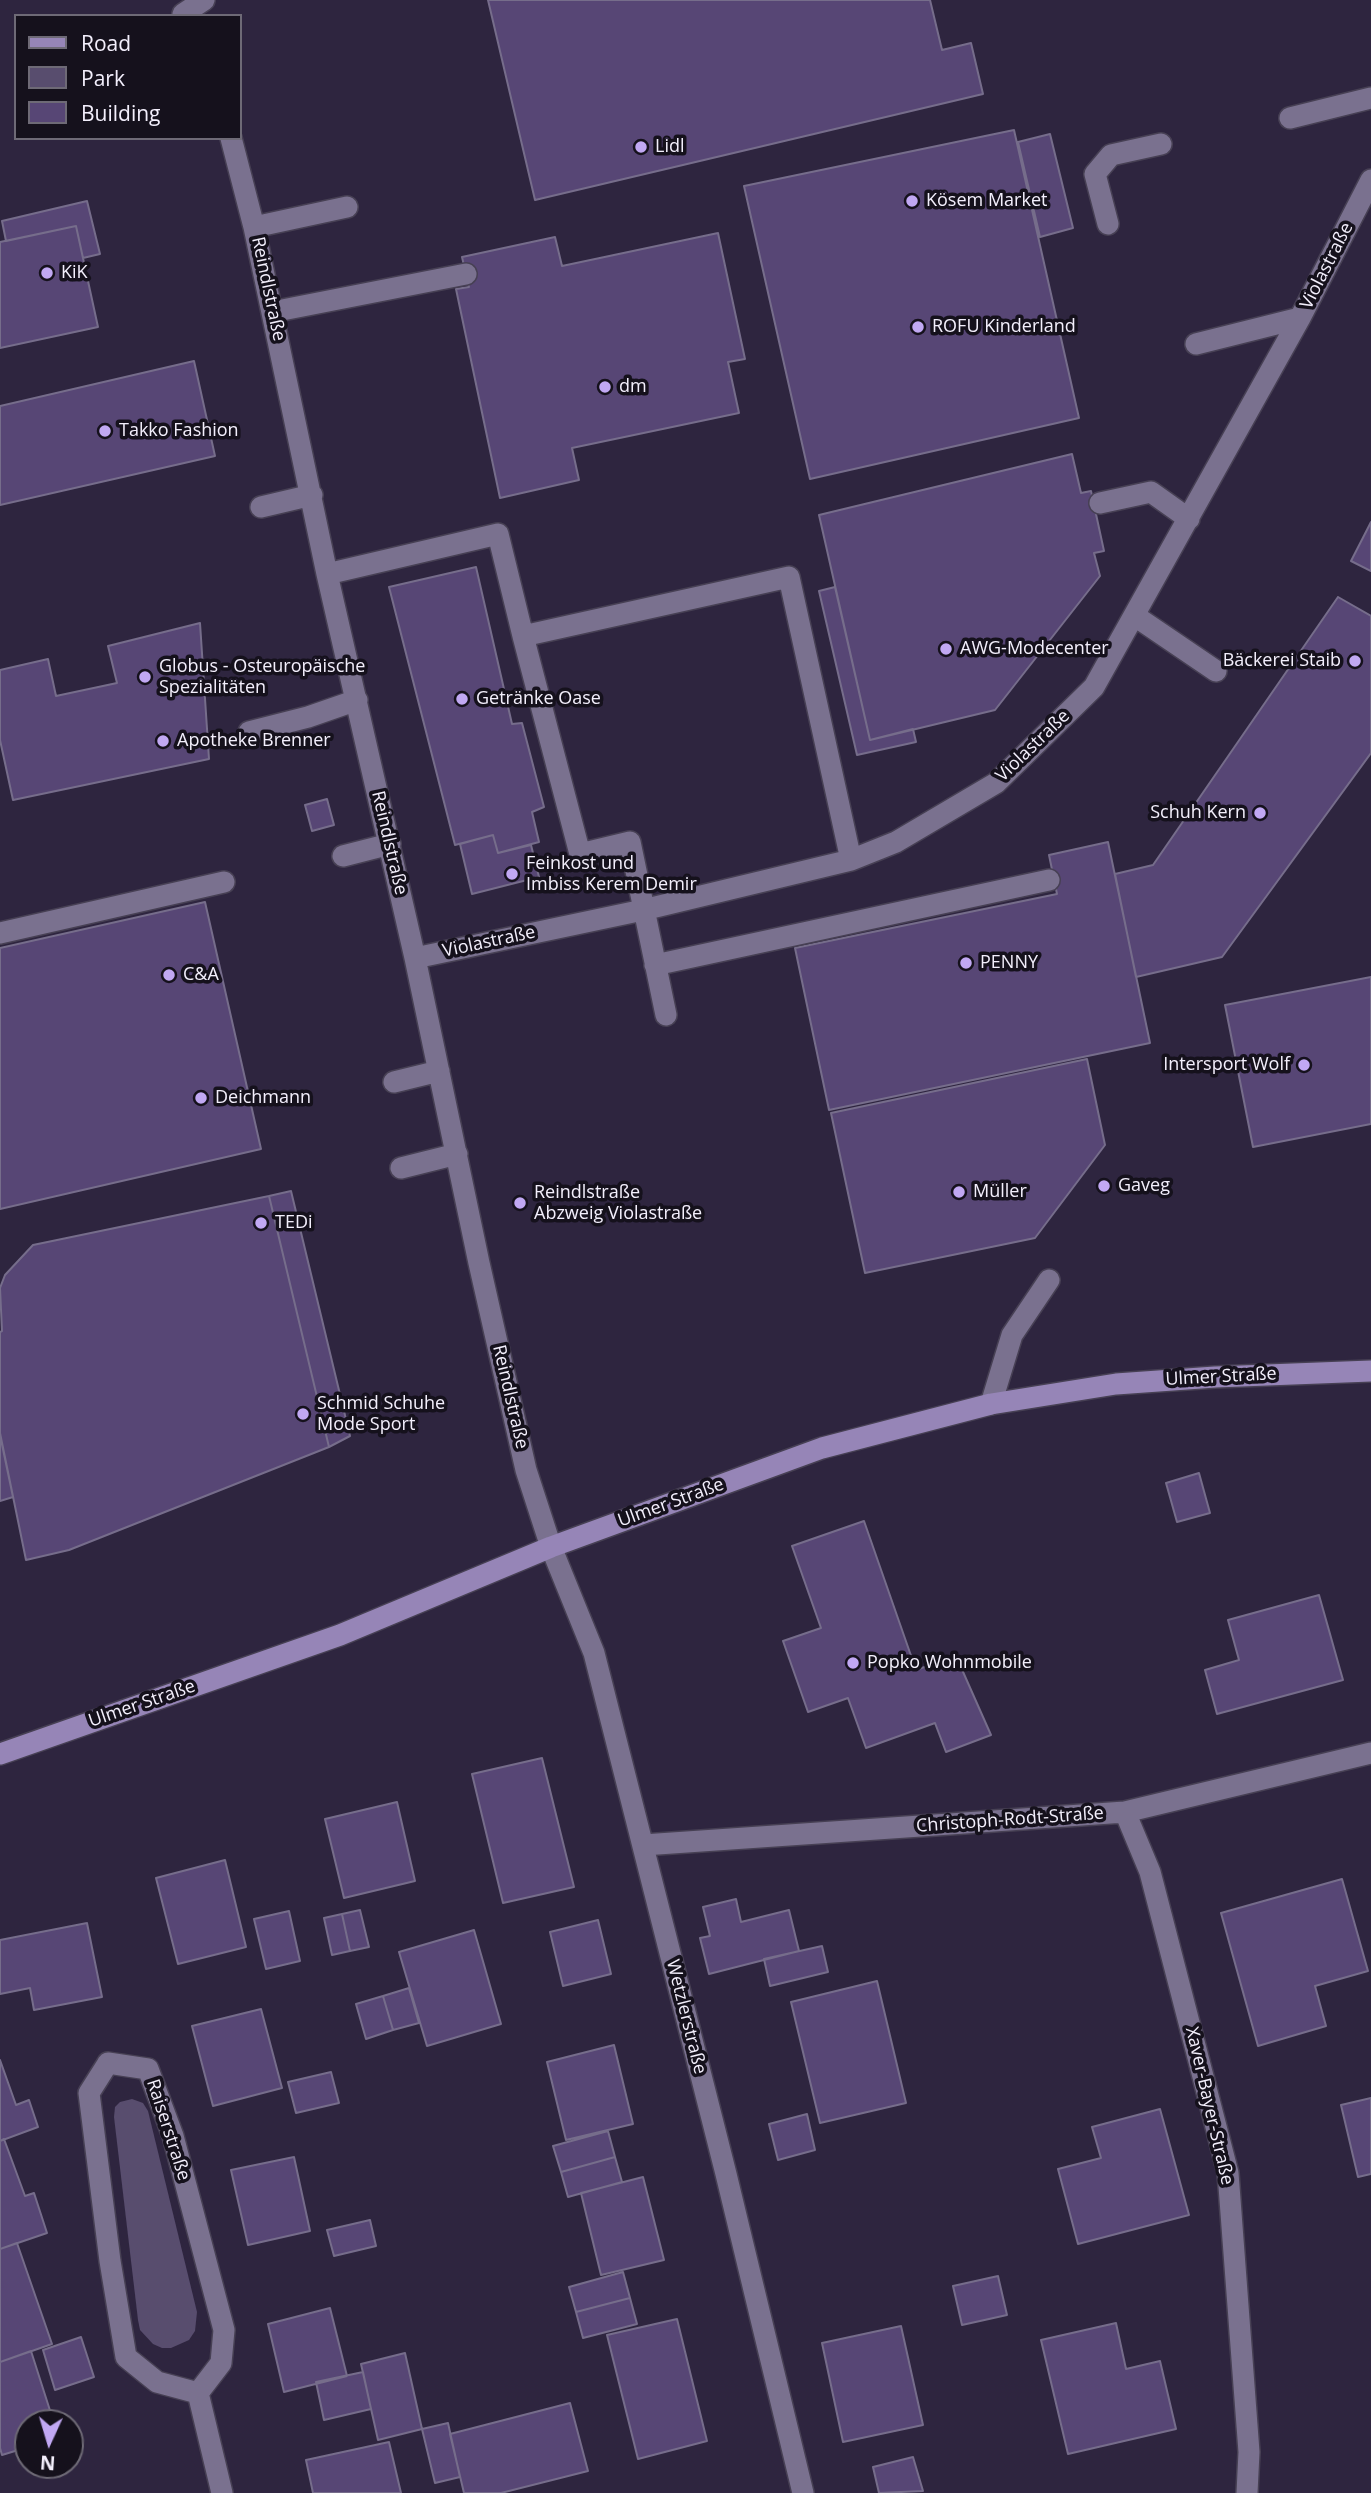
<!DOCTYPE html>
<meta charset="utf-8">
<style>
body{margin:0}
#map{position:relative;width:1371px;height:2493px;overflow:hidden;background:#2e253f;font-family:"Open Sans",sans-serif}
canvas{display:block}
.legend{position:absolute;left:14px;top:14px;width:228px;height:126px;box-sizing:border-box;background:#15111c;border:2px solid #6e6a76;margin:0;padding:9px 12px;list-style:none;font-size:21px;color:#f3effc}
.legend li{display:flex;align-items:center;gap:14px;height:35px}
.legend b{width:35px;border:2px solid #6e6a76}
.north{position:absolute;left:14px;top:2409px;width:70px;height:70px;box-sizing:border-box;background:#15111c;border:2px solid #6e6a76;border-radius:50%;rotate:184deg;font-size:19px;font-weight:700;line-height:28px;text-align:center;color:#f3effc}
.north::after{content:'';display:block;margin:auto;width:24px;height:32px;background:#c1a8f3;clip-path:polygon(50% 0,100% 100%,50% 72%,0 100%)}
</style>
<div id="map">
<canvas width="1371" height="2493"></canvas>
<ul class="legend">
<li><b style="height:9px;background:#9685b7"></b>Road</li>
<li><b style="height:19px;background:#584d6e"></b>Park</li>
<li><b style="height:19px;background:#574675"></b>Building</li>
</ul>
<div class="north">N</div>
</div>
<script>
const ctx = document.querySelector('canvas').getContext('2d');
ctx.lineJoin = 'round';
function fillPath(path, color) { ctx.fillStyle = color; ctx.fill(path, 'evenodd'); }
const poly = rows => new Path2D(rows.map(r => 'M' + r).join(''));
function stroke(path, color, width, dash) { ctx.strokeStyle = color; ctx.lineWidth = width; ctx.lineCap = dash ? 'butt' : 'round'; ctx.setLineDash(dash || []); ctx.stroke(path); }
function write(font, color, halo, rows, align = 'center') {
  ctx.font = font + ' "Open Sans",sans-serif'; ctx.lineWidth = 7; ctx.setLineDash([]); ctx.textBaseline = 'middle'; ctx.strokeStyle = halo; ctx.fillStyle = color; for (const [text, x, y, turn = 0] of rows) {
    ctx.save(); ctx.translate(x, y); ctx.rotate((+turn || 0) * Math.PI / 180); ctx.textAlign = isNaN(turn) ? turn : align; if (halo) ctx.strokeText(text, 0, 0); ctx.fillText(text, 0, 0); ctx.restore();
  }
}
fillPath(poly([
 [132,2099,143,2103,148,2111,197,2312,195,2331,189,2340,171,2348,162,2348,153,2344,140,2330,138,2320,114,2117,115,2107,120,2102]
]), '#584d6e');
const building = poly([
 [488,0,930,0,942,50,971,43,983,94,535,200,488,0],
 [1014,130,1079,418,810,479,744,186,1014,130],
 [1050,134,1073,228,1040,237,1018,142,1050,134],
 [87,201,100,254,83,258,76,226,6,241,2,221,87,201],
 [76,226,98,327,0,348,0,242,76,226],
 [718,233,745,359,728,362,739,413,572,448,579,480,500,498,456,289,469,287,462,257,555,237,562,266,718,233],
 [194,361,215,456,0,505,0,406,194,361],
 [1072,454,1081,493,1091,491,1104,551,1094,553,1100,576,995,710,870,740,819,515,1072,454],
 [1371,522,1371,571,1351,561,1371,522],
 [476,567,512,724,522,723,544,807,532,812,539,842,498,853,493,835,455,845,389,587,476,567],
 [835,587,870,740,913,729,916,742,857,755,819,591,835,587],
 [1338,597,1371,616,1371,753,1222,957,1136,977,1115,874,1153,865,1338,597],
 [200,623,209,759,13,800,0,740,0,670,48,659,56,696,117,683,108,646,200,623],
 [327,799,334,825,312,831,305,805,327,799],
 [493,835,498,853,531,845,539,877,472,894,460,844,493,835],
 [1108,842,1150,1043,829,1110,795,948,1057,894,1049,855,1108,842],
 [205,902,261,1149,0,1209,0,948,205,902],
 [1371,977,1371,1124,1253,1147,1225,1005,1371,977],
 [1087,1059,1105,1145,1035,1238,865,1273,831,1113,1087,1059],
 [291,1191,350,1436,329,1447,269,1196,291,1191],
 [269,1196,329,1447,69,1550,26,1560,0,1433,0,1332,2,1331,0,1288,5,1275,33,1245,269,1196],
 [0,1435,13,1497,0,1501,0,1435],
 [1199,1473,1210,1513,1177,1522,1166,1483,1199,1473],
 [864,1521,916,1670,956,1656,991,1735,946,1752,935,1723,866,1748,848,1698,808,1712,783,1641,821,1628,792,1546,864,1521],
 [1319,1595,1343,1680,1217,1714,1205,1670,1239,1660,1228,1620,1319,1595],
 [542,1758,574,1887,503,1903,472,1774,542,1758],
 [397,1802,415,1881,344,1898,325,1819,397,1802],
 [225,1860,246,1947,178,1964,156,1878,225,1860],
 [1342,1879,1368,1971,1315,1986,1326,2026,1258,2046,1221,1913,1342,1879],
 [736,1899,741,1922,789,1910,799,1951,709,1974,700,1938,710,1936,703,1907,736,1899],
 [360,1910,369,1947,350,1951,342,1914,360,1910],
 [289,1911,300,1961,266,1969,254,1919,289,1911],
 [342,1914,350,1951,332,1955,324,1918,342,1914],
 [598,1920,611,1974,563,1986,550,1932,598,1920],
 [87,1923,102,1997,34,2010,30,1988,0,1994,0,1940,87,1923],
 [474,1930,501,2024,427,2046,399,1952,474,1930],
 [822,1946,828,1972,770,1986,764,1959,822,1946],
 [877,1981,906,2103,820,2123,791,2002,877,1981],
 [409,1988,419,2023,393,2030,383,1996,409,1988],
 [383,1996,393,2030,366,2039,356,2004,383,1996],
 [261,2009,282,2088,213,2106,192,2026,261,2009],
 [614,2045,633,2124,566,2140,547,2062,614,2045],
 [0,2060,16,2105,29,2100,38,2127,0,2141,0,2060],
 [331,2072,339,2103,296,2113,288,2082,331,2072],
 [1371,2098,1371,2174,1358,2177,1341,2105,1371,2098],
 [1160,2109,1189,2215,1078,2244,1058,2169,1101,2158,1092,2127,1160,2109],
 [807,2114,815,2150,778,2160,769,2124,807,2114],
 [608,2131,615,2157,561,2172,553,2146,608,2131],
 [4,2139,25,2196,34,2193,47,2233,0,2249,0,2141,4,2139],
 [294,2157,310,2231,248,2245,231,2170,294,2157],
 [615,2157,622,2182,568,2197,561,2172,615,2157],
 [643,2177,664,2260,601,2275,581,2193,643,2177],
 [370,2220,376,2246,334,2256,327,2230,370,2220],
 [17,2243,52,2344,0,2362,0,2249,17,2243],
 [623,2272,630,2298,576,2312,569,2287,623,2272],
 [998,2276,1007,2315,962,2325,953,2286,998,2276],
 [630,2298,637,2324,583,2338,576,2312,630,2298],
 [330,2308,347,2376,284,2392,268,2324,330,2308],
 [677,2319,707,2441,638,2459,607,2335,677,2319],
 [1116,2323,1126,2369,1160,2361,1176,2429,1068,2454,1041,2340,1116,2323],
 [901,2326,923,2425,843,2442,822,2343,901,2326],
 [81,2337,94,2377,55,2390,43,2350,81,2337],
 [31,2351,54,2423,28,2423,28,2447,2,2455,0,2448,0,2362,31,2351],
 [405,2353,422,2429,378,2440,361,2364,405,2353],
 [363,2372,371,2409,324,2420,316,2382,363,2372],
 [570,2403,588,2471,501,2493,464,2493,450,2434,570,2403],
 [448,2423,460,2477,435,2483,422,2429,448,2423],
 [389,2442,401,2493,313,2493,306,2460,389,2442],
 [913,2457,923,2491,879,2493,873,2467,913,2457]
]);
fillPath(building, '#574675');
stroke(building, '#766d8b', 2);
const minor = poly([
 [183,14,204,0],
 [1290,118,1371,98],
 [231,138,254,227,327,574,415,958,479,1263,526,1470,551,1547,594,1653,726,2174,803,2493],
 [1108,224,1095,174,1111,155,1161,144],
 [254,227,347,207],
 [272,312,466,274],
 [1196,344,1300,318],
 [1100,503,1151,492,1189,519],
 [261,507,312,495],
 [327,574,498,534,523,636],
 [1135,616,1216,671],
 [249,732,308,717,357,700],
 [343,856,390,844],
 [0,933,224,882],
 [415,958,643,910,851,860,896,842,996,783,1094,687,1300,318,1371,180],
 [655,965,1049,880],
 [666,1015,630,842,580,854,523,636,789,577,851,860],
 [394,1082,439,1071],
 [401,1168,457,1154],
 [991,1404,1012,1335,1049,1280],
 [1125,1812,1150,1872,1228,2173,1249,2452,1247,2493],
 [643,1845,1125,1812,1371,1753],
 [108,2063,148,2069,173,2136,224,2330,221,2363,198,2393,157,2382,126,2357,110,2261,89,2093,108,2063],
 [198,2393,222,2493]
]);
const major = poly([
 [0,1754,340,1635,551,1547,822,1448,991,1404,1116,1384,1215,1377,1371,1371]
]);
stroke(minor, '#474054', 24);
stroke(major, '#474054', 24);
stroke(minor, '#7a718f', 21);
stroke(major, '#9685b7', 21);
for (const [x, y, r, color] of [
 [641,147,7,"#c1a8f3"],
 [912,201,7,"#c1a8f3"],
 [47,273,7,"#c1a8f3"],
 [918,327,7,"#c1a8f3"],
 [605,387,7,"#c1a8f3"],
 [105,431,7,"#c1a8f3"],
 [946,649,7,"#c1a8f3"],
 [1355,661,7,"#c1a8f3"],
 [145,677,7,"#c1a8f3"],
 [462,699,7,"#c1a8f3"],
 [163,741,7,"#c1a8f3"],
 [1260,813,7,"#c1a8f3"],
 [512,874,7,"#c1a8f3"],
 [966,963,7,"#c1a8f3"],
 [169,975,7,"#c1a8f3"],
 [1304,1065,7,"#c1a8f3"],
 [201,1098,7,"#c1a8f3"],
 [1104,1186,7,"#c1a8f3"],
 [959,1192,7,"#c1a8f3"],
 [520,1203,7,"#c1a8f3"],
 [261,1223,7,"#c1a8f3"],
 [303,1414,7,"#c1a8f3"],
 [853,1663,7,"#c1a8f3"]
]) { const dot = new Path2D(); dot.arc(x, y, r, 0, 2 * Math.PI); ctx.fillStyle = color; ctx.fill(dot); stroke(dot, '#15111c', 2.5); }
write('18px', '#f3effc', '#15111c', [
 ["Lidl",655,147],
 ["Kösem Market",926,201],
 ["KiK",61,273],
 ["ROFU Kinderland",932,327],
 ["dm",619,387],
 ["Takko Fashion",119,431],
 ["AWG-Modecenter",960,649],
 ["Bäckerei Staib",1341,661,"right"],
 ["Globus - Osteuropäische",159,667],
 ["Spezialitäten",159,688],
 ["Getränke Oase",476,699],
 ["Apotheke Brenner",177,741],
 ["Schuh Kern",1246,813,"right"],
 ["Feinkost und",526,864],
 ["Imbiss Kerem Demir",526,885],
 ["PENNY",980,963],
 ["C&A",183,975],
 ["Intersport Wolf",1290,1065,"right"],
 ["Deichmann",215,1098],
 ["Gaveg",1118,1186],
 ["Müller",973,1192],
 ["Reindlstraße",534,1193],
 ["Abzweig Violastraße",534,1214],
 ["TEDi",275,1223],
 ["Schmid Schuhe",317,1404],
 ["Mode Sport",317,1425],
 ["Popko Wohnmobile",867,1663]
], 'left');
write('18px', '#f3effc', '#15111c', [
 ["Violastraße",1327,266,-63],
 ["Reindlstraße",268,289,78],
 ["Violastraße",1033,746,-44],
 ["Reindlstraße",389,843,77],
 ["Violastraße",489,942,-12],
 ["Ulmer Straße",1221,1377,-3],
 ["Reindlstraße",510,1397,77],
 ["Ulmer Straße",671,1503,-20],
 ["Ulmer Straße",142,1704,-19],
 ["Christoph-Rodt-Straße",1010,1820,-4],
 ["Wetzlerstraße",686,2017,76],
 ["Xaver-Bayer-Straße",1209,2106,77],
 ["Raiserstraße",168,2130,72]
]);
</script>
